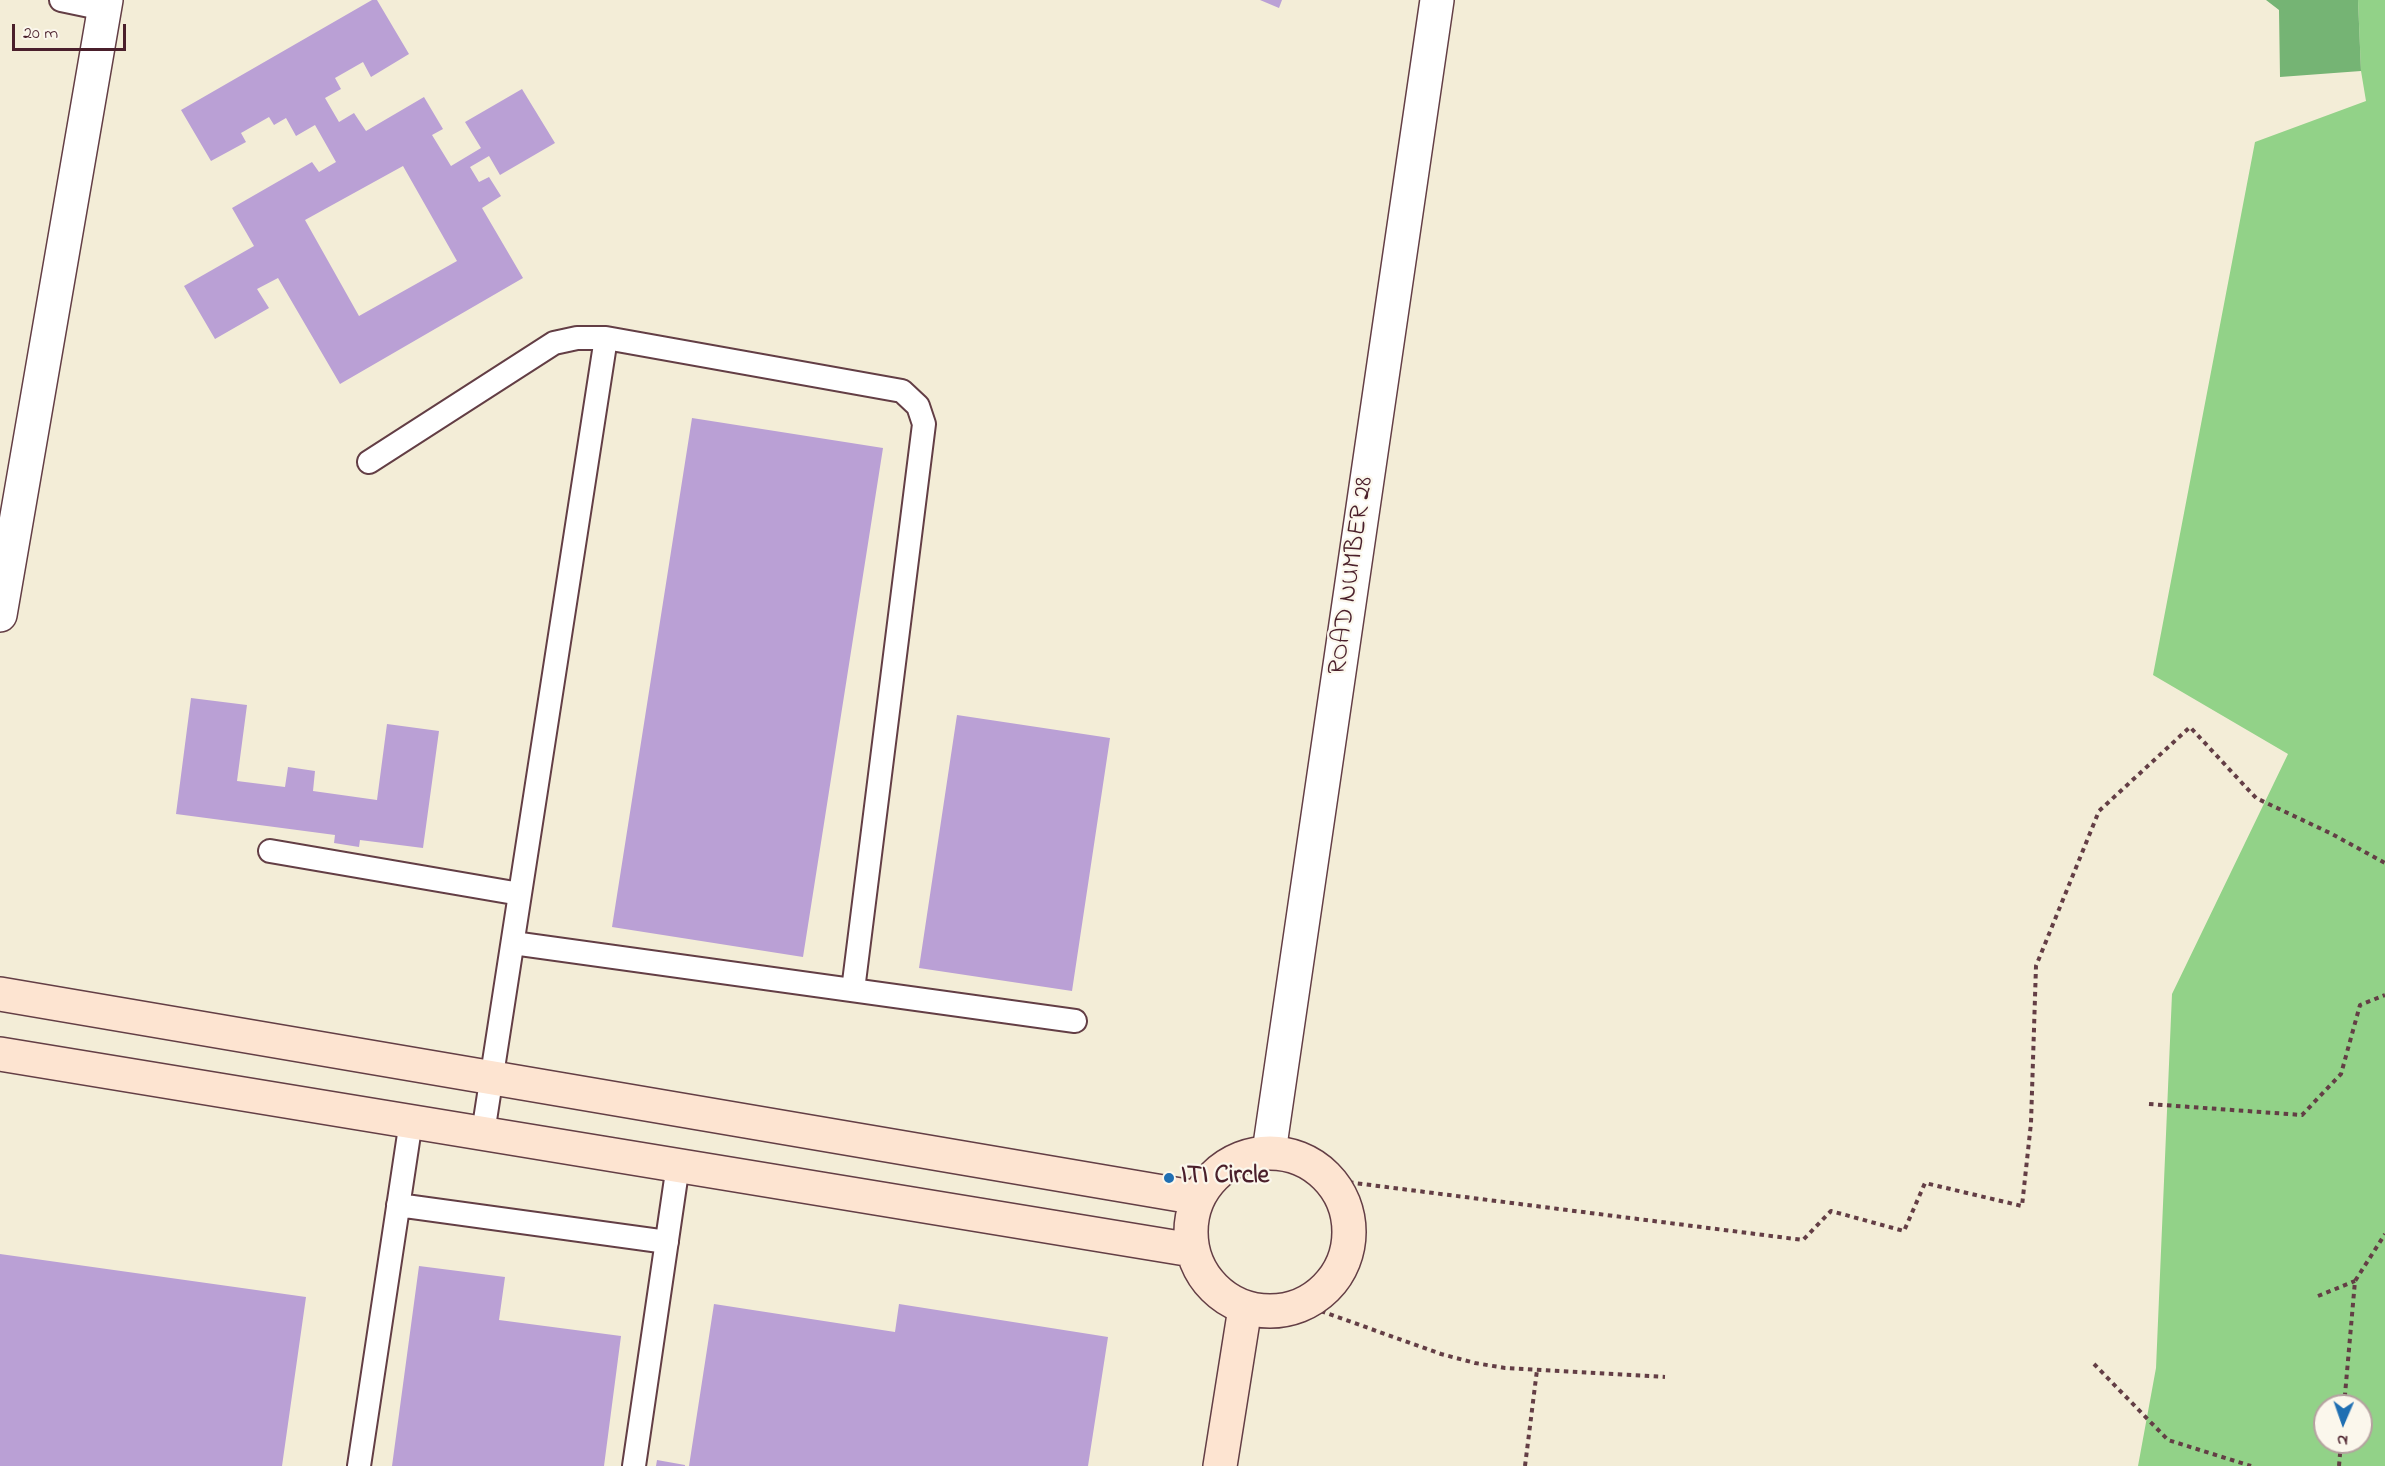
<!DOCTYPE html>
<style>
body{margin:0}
#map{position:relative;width:2385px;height:1466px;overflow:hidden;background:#f3edd7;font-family:"Indie Flower",sans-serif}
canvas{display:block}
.north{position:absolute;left:2313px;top:1394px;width:60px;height:60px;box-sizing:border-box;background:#fbf7ec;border:2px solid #b4a19f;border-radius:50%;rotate:182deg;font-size:16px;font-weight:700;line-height:24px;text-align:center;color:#4a1f2b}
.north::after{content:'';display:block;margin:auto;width:21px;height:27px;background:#1f6fb2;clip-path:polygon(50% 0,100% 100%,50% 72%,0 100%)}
.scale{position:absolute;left:12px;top:24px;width:114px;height:27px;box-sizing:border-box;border:3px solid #4a1f2b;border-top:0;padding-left:8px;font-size:18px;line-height:21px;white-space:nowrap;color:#4a1f2b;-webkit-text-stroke:4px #fbf7ec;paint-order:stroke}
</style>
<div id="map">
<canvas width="2385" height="1466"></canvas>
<div class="north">N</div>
<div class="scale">20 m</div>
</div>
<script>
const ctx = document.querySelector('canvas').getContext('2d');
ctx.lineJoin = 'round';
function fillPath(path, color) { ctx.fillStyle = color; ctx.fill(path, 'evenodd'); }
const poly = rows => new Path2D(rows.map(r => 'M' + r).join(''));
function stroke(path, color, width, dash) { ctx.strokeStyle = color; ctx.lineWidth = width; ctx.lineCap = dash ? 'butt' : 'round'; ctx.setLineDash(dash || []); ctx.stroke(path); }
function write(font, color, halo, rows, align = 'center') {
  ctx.font = font + ' "Indie Flower",sans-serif'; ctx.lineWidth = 4.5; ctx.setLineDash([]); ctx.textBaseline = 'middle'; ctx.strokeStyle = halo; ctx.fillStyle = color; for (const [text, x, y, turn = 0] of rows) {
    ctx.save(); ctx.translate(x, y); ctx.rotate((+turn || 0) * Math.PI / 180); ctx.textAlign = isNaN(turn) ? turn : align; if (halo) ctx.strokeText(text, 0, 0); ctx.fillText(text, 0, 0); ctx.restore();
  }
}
fillPath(poly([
 [2358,0,2385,0,2385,1466,2138,1466,2156,1368,2172,994,2288,754,2153,675,2255,142,2366,101,2361,71],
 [2325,1406,2361,1406,2361,1442,2325,1442]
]), '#92d288');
fillPath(poly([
 [2266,0,2358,0,2361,71,2280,77,2279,10]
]), '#75b474');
fillPath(poly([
 [372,0,377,0,409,54,371,77,363,62,335,78,341,89,325,98,339,122,354,113,366,131,424,97,443,129,432,135,451,166,481,148,465,122,522,89,555,143,500,175,489,156,470,167,479,182,489,177,501,196,482,208,523,278,340,384,278,278,257,289,269,308,215,339,184,286,254,246,232,208,312,162,319,172,336,162,315,125,296,136,286,118,274,125,269,117,241,133,246,142,211,161,181,110],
 [403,166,457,261,359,316,305,220],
 [1260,0,1282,0,1279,8],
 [692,418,883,448,803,957,612,927],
 [191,698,247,705,237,781,285,787,288,767,315,771,313,791,377,800,387,724,439,731,423,848,360,840,359,847,334,843,335,835,176,814],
 [957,715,1110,738,1072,991,919,968],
 [0,1254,306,1297,282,1466,0,1466],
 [419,1266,505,1277,499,1320,621,1336,604,1466,392,1466],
 [714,1304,895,1332,899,1304,1108,1337,1088,1466,689,1466],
 [657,1460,685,1465,685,1466,656,1466]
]), '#baa0d5');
const lane = poly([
 [61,0,104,9],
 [369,462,554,343,577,338,606,338,902,391,918,406,924,424,853,990],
 [270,851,520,894],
 [513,943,1075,1021],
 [483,1133,606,338],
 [398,1205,667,1242],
 [359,1466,411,1121],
 [634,1466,678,1165]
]);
const street = poly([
 [0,615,106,0],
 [1269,1152,1437,0]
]);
const secondary = poly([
 [0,994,1198,1198],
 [0,1054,1192,1250],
 '1191 1232a79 79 0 1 1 158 0a79 79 0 1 1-158 0Z',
 [1220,1466,1245,1308]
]);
stroke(lane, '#633e45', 26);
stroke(street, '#633e45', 36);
stroke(secondary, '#633e45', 36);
stroke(poly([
 [2149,1104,2302,1115,2341,1074,2360,1005,2385,995],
 [1331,1180,1803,1240,1831,1211,1904,1231,1925,1183,2022,1206,2031,1123,2036,966,2099,811,2190,727,2256,798,2332,834,2385,863],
 [2318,1296,2355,1281],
 [1304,1305,1441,1354,1475,1363,1505,1368,1665,1377],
 [2094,1364,2168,1440,2251,1466],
 [2344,1406,2355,1281,2385,1234],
 [1525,1466,1537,1370],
 [2339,1466,2341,1442]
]), '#633e45', 4, [4.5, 4.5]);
stroke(lane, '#fff', 22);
stroke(street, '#fff', 33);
stroke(secondary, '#fde4d1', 33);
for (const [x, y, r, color] of [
 [1169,1178,6,"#1f6fb2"]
]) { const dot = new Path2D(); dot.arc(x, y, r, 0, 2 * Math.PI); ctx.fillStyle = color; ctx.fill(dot); stroke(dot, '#fbf7ec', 2); }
write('26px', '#4a1f2b', '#fbf7ec', [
 ["ROAD NUMBER 28",1353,576,-82]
]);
write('bold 26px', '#4a1f2b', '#fbf7ec', [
 ["ITI Circle",1181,1178]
], 'left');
</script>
